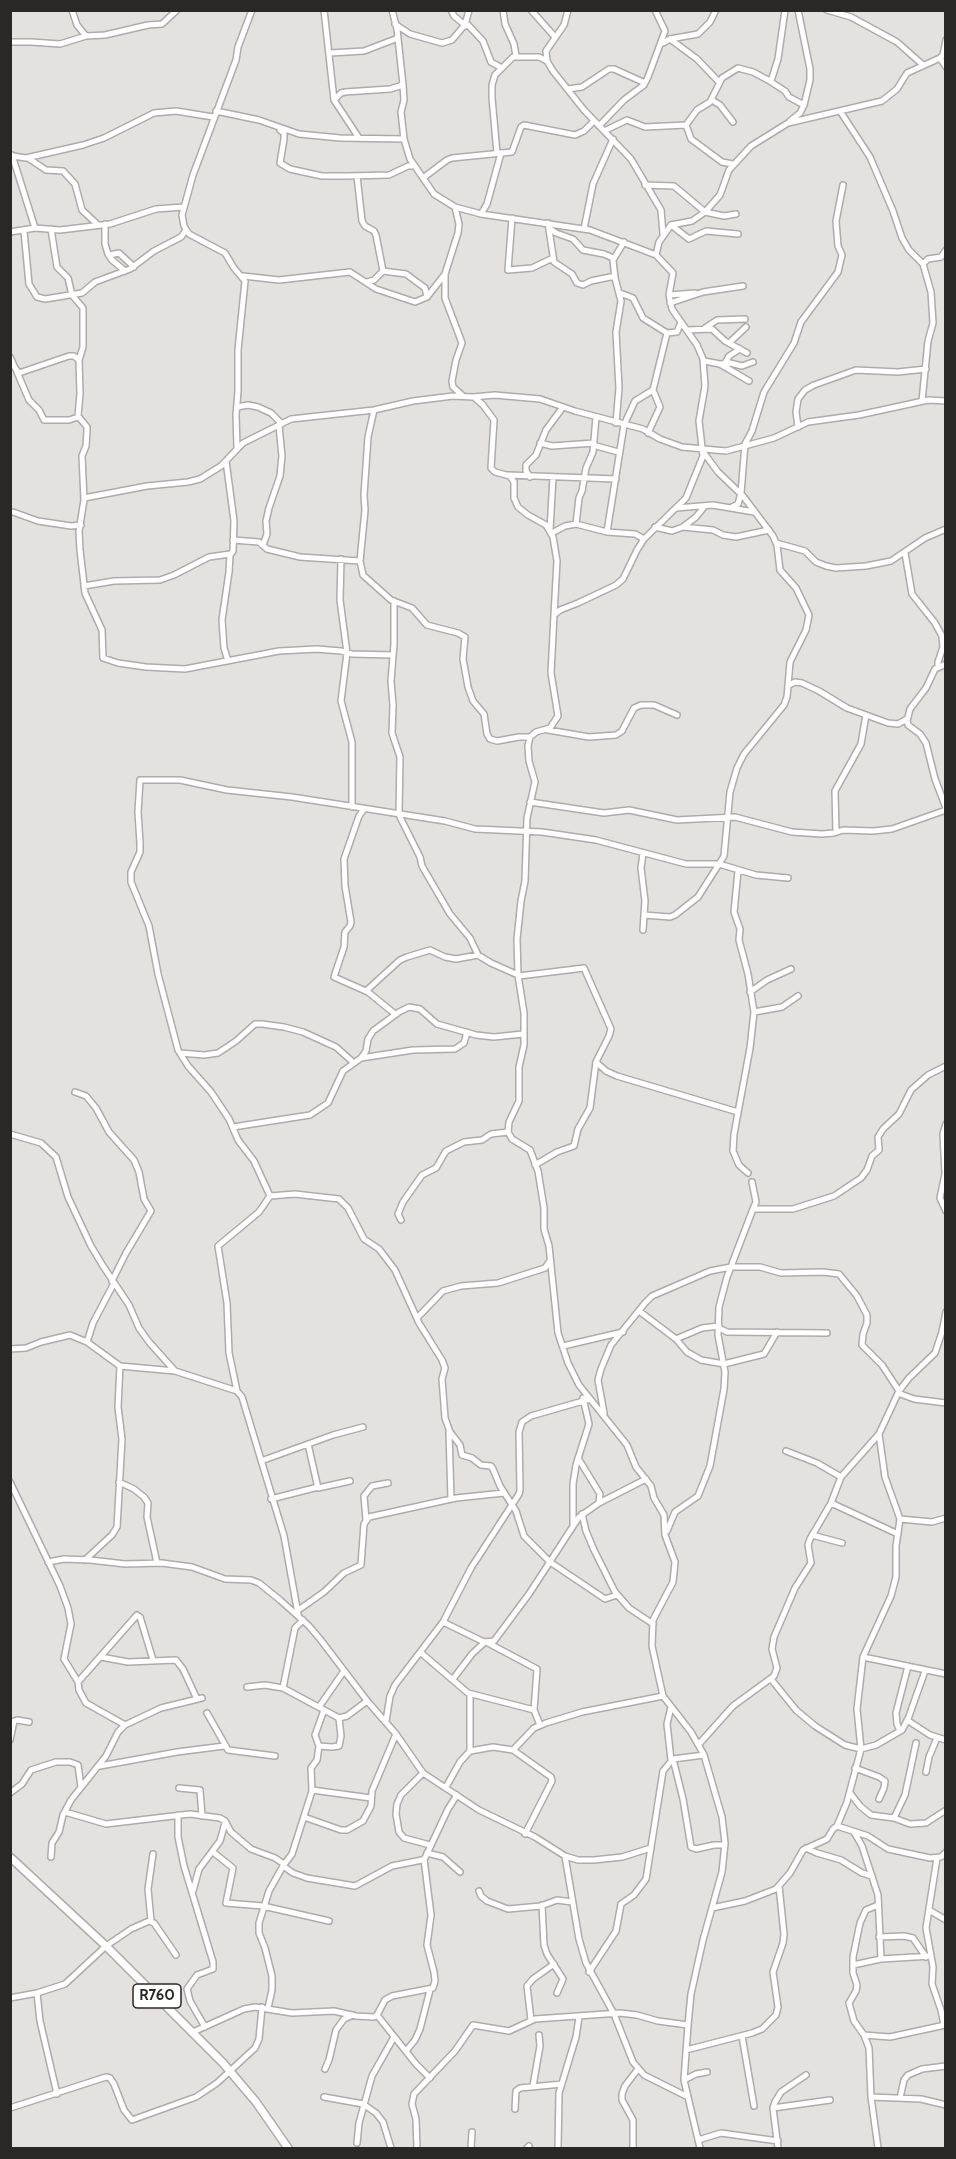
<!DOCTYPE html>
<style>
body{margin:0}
#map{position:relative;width:956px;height:2159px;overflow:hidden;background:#e4e2de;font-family:Cabin,sans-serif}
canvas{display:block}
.frame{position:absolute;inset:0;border:12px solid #292827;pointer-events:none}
</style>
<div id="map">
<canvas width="956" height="2159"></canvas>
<div class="frame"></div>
</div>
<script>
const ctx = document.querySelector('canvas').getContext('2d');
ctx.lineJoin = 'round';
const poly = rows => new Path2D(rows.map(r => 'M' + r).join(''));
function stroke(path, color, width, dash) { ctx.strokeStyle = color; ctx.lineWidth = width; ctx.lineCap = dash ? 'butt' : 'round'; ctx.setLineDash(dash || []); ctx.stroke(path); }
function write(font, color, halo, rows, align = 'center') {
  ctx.font = font + ' Cabin,sans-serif'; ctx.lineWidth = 4.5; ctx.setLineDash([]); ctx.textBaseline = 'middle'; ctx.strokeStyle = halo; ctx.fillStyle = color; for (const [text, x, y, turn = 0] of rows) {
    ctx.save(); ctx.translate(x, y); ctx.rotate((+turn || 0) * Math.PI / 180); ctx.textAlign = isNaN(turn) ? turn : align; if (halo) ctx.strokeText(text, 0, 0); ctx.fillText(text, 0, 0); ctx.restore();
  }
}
const minor = poly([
 [72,10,77,25,86,36],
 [324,10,334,100,359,138],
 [392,10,397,29,403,85,404,100,401,112,404,139,410,159,434,194,455,207,481,214,590,230,656,255],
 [451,10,454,16,465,25,469,10],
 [503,10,505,24,514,44,516,56],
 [531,10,555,37],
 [568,10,564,25,546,51,547,61,553,71,584,110,631,159,661,210,663,234],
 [827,10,851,17,897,42,923,65],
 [395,24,410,34,442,43,452,40,463,27,468,25,483,41,491,62,500,67],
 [670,39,697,59,719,82],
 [10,42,31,42,60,44,86,36,105,35,148,25,162,24,177,10],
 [663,43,670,39,698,34,710,22,716,10],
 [330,53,364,51,398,38],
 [940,58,946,67],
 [771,81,778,59,785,10],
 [568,89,582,87,609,69,614,69,645,83],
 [334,100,341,93,345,92,390,89,403,85],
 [712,100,720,105,733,122],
 [216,111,259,120,299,134,340,138,404,139],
 [840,111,870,157,893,211,902,238,909,250,923,264,931,292,933,323,928,341,922,401],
 [790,121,800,113,804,105,810,80,810,69,798,10],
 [686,125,691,139,722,162,733,164],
 [599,126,624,100,644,85,648,77,665,31,655,10],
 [280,130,284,133,284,139,280,163,290,169,322,176,348,176,389,175,408,166,414,166],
 [604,131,627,120,645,127,686,125,697,110,710,102,722,78,738,68,753,72,768,80,785,91,789,97,804,105],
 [497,153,492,98,492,85,495,75,513,57,539,57,547,61],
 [12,155,35,228],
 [13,156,26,158,83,145,104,138,154,113,176,111,213,117],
 [28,158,46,170,63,171,75,184,82,210,98,225],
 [357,176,362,221,365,226,374,231,376,235,383,271,406,274,425,288,427,297],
 [423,178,447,160,452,158,512,152,521,127,524,125,575,135,584,131,594,121],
 [645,185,674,186,705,212,724,216,736,214],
 [455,207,459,224,458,233,445,274,445,298,462,343,456,360,452,381,453,387,463,396],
 [481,214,487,204,501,153],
 [512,218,508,270,532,268,553,258],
 [548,223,554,262,572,274,577,283,583,285,591,281,615,276],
 [105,224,105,244,108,254,112,260,125,271],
 [671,225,689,239,706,231,738,234],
 [549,228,556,233,573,239,583,250,604,254,613,258],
 [51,229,57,267,68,278,72,295,83,308,83,347,79,360],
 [584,229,593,184,613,139],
 [24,231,29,284,37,297,45,299,82,293,95,282,130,269,154,251,181,237,186,230],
 [10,232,35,228,60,230,110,224,156,209,183,207],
 [109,255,119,253,134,267],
 [923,264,928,259,941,257,946,250],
 [243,276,279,280,350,272,376,289,415,302,427,297,445,274],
 [367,282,374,280,383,271],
 [620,293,633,298,643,318,667,333,677,332,681,322],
 [669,295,695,293],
 [670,303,703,292,743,286],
 [705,328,717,320,745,319],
 [687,330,712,329,725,341,747,353],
 [729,343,746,327],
 [10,357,15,368,19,373,69,356,74,356,79,360,80,394,78,416,87,427,87,431,86,446,82,456,84,500,79,531,80,550,85,593,102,630,103,658,118,663,146,667,185,669,279,651,317,649,341,651,352,654,393,655],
 [704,361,720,364,749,381],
 [725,363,729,356,740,349],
 [720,364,730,363,742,366,753,362],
 [17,372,29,400,39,410,44,420,69,420,78,417],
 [475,398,483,405,494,420,491,468,495,472,510,476,514,482,514,498,518,507,528,515,546,525,553,537,557,561,554,615],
 [237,407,248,405,258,407,271,413,282,424],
 [374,410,368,437,364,495,365,510,360,561,363,575,391,600,412,608,427,625,458,633,465,637,463,659,468,687,473,701,484,714,487,734,490,739,497,741,519,737,530,737],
 [616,423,619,388,616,332,621,301,615,278,613,260,624,242],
 [798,427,796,412,798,399,805,390,814,385,856,370,898,372,926,369],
 [648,433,660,407,653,390],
 [540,443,552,446,594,443],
 [593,445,618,452],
 [237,447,236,415,238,391,238,350,245,281,234,268,225,253,189,234,184,226,182,215,193,175,236,60,238,47,252,10],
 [226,461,234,521,233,551,230,555,229,572,222,620,224,648,228,661],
 [508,475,616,479],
 [530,477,526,471,526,465,536,455,546,430,563,407],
 [84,498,147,486,188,482,200,479,221,466,243,443,291,419,374,410,413,401,453,396,473,397,495,395,540,399,575,411,643,429,660,439,682,447,726,451,774,438,808,422,859,415,928,400,946,401],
 [732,507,738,504,741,493,745,444,752,431,764,392,794,343,801,322,838,272,842,255,838,246,836,221,843,185],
 [676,508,713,505,754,512],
 [13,512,38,521,71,526,81,525],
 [576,524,579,498,582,491,586,468,593,452,596,417],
 [655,527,672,531,683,527,696,517,704,507],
 [683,527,713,530,723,535,736,537,769,530],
 [550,530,553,477],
 [607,532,624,425,635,401,653,390,667,333],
 [552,533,565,526,576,524,607,532,635,534,644,539],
 [233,540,259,542,267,549,300,557,360,561],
 [776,543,805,551,816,562,826,566,836,568,866,566,891,561,925,538,946,529],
 [263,545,267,534,266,521,269,508,280,476,282,456,279,426],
 [905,553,912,594,935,623,942,636,943,647,938,662,938,666],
 [341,559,340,600,347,653,341,701,352,742,352,807],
 [84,586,114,581,160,580,174,575,209,557,230,554],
 [394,601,394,644,391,681,393,705,392,733,400,757,399,814,401,819,420,857,422,866,450,914,470,938,478,955,491,963,518,975],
 [946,664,935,669,926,688,910,709,907,721,908,725,920,734,926,743,935,779,946,808],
 [789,685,795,682,802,683,819,691,847,708,888,723,898,724,907,719],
 [548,730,589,737,616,735,622,731,634,708,641,705,654,705,677,715],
 [530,802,604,813,629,810,677,820,735,817,792,832,822,834,834,833,843,830,873,831,892,829,946,810],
 [364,809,359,816,344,859,345,886,351,922,350,926,345,932,344,947,334,977,368,992,395,1014],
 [836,832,835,791,861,744,866,715],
 [738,871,734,912,740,929,739,940,748,974,754,1012,750,1048,734,1134,733,1151,739,1165,748,1173],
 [644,915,670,917,675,915,698,897,719,864,756,875,788,878],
 [643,930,645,901,641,868,643,853],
 [519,976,584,968,611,1029,609,1036,596,1062,590,1108,578,1129,574,1146,557,1152,535,1165],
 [366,991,400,960,407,957,430,950,445,957,456,959,478,955],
 [750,992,767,980,791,969],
 [754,1012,782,1007,798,996],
 [180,1053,204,1055,218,1053,236,1041,255,1024,262,1024,284,1027,303,1032,336,1047,354,1063],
 [361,1058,366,1051,368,1039,373,1031,399,1012,409,1007,420,1009,437,1024,476,1035,494,1037,523,1034],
 [596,1062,606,1071,617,1076,738,1112],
 [75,1092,86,1096,96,1108,109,1132,134,1160,139,1172,144,1199,151,1211,126,1253,112,1281],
 [946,1124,943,1134,945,1174,940,1198,946,1211],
 [233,1127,310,1115,328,1103,343,1071,361,1058,413,1050,455,1049,464,1043,467,1032],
 [10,1134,41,1143,56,1157,68,1197,91,1246,103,1266,129,1305,139,1328,149,1342,175,1371,237,1391,242,1397,284,1536,298,1614],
 [752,1182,756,1202,753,1209],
 [270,1196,254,1161,238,1140,229,1119,211,1092,188,1066,178,1050,158,974,149,926,131,882,131,872,140,852,140,843,138,812,140,780,180,780,227,790,292,797,445,821,475,829,542,832,596,840,686,864,719,864,724,856,730,792,737,768,744,754,784,705,787,697,790,662,806,630,809,615,796,588,780,570,777,545,773,536,743,496,718,472,704,453],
 [401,1220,398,1214,403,1202,422,1175,436,1168,446,1151,464,1142,482,1140,491,1134,508,1132],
 [639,1311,676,1339,687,1352,701,1360,724,1364,764,1354,777,1332],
 [418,1317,443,1291,461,1286,498,1283,545,1268,550,1261],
 [719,1328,727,1332,827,1333],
 [676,1339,702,1328,719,1326],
 [87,1342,93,1323,114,1283],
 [563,1346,623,1332],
 [10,1349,26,1348,41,1342,70,1335,87,1342,120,1366,175,1371],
 [237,1391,229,1353,227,1303,218,1246,259,1212,270,1196,295,1194,339,1199,348,1208,364,1239,379,1249,395,1270,419,1323,442,1360,445,1368,442,1379,445,1418,450,1432,460,1445,462,1455,472,1458,481,1465,491,1466,493,1469,500,1486,516,1511,524,1536,550,1562,605,1599,617,1595],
 [898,1393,914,1399,946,1403],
 [604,1413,598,1380,601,1369,611,1345,645,1303,652,1296,710,1271,731,1267,760,1267,781,1273,823,1272,839,1274,857,1296,867,1315,867,1323,863,1334,862,1345,882,1365,899,1391],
 [449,1432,451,1499],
 [308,1444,318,1488,350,1481],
 [786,1451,817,1463,841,1477],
 [578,1458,600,1494,599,1503],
 [261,1461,333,1435,363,1427],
 [10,1482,60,1586,68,1608,71,1624,64,1659,78,1682],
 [119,1482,134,1489,144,1497,148,1503,147,1517,157,1563],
 [271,1499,318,1487],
 [831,1503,898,1534],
 [582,1514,586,1531,594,1550,615,1592,629,1608,653,1624],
 [900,1519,932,1522,946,1518],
 [366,1520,364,1496,372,1486,388,1483],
 [573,1524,573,1484,576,1465,589,1424,583,1398],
 [667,1531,675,1512,698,1496,710,1466,724,1389,725,1372,718,1335,719,1307,727,1277,753,1209,793,1209,834,1196,861,1178,867,1170,872,1156,879,1150,878,1137,883,1129,899,1114,911,1090,928,1075,946,1066],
 [812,1535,842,1543],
 [85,1560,112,1535,117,1527,122,1439,118,1407,120,1366],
 [48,1562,64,1559,90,1560,125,1564,162,1563,192,1567,225,1579,251,1580,259,1583,280,1600,309,1626,320,1639,368,1702,396,1734,423,1773,479,1810,535,1837,565,1856,579,1939,586,1963,614,2014,633,2062,644,2075,686,2096],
 [297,1611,324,1592,344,1573,361,1565,364,1524,369,1517,456,1498,504,1493],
 [443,1622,484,1642,494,1641,529,1594,579,1517,599,1503,646,1479],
 [488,1643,537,1669,534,1710,540,1725],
 [420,1652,468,1693,534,1710],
 [101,1657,128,1662,176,1660,183,1669,197,1699],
 [863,1657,946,1674],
 [453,1679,472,1654,485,1642],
 [771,1679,796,1710,815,1726,845,1745,861,1749,876,1745,902,1730,908,1719,925,1671],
 [247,1687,265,1685,283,1688,339,1718,347,1716,367,1701],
 [283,1688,295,1628,303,1620],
 [319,1707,344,1671],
 [207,1713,228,1750,275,1756],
 [907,1720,930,1735,946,1740],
 [386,1721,390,1696,395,1685,443,1622,471,1568,519,1494,520,1490,519,1432,522,1422,531,1416,590,1399],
 [125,1725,86,1703,79,1690,78,1682,137,1615,140,1617,153,1660],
 [900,1731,897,1724,896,1713,908,1666],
 [10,1740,14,1721,17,1720,29,1722],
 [699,1744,733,1706,774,1676,777,1668,772,1649,774,1637,795,1588,811,1563,808,1545,810,1539,831,1503,841,1477,879,1434,899,1391,909,1378,935,1353,942,1332,946,1312],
 [319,1746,332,1747,339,1746,341,1736,339,1718],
 [513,1750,534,1728,546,1723,582,1712,663,1696],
 [470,1751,470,1694],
 [673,1759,683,1799,691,1847,696,1849,714,1845,725,1845],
 [671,1760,667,1724,671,1707],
 [100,1766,177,1752,224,1746],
 [855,1768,879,1777,885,1781,884,1788,879,1799],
 [926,1772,929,1757,937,1738],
 [423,1773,401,1795,397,1804,396,1814,399,1832,404,1838,430,1845],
 [446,1787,460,1762,470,1751,493,1747,513,1750,551,1777,552,1781,525,1834],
 [179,1788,200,1790,202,1816],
 [312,1790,371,1798],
 [10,1793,22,1784,31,1770,56,1762,70,1762,78,1765,81,1787],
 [850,1793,860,1806,871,1815,894,1818,910,1824,926,1823,946,1810],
 [65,1812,106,1824,190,1814,220,1818,225,1821,231,1832,251,1849,275,1858,284,1864],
 [178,1815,178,1837,184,1866,213,1962,213,1969,197,1975,187,1989,190,2001,205,2027],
 [304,1817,341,1830,347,1830,363,1821,371,1806,372,1791,396,1734],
 [894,1818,905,1795,916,1743],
 [837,1826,847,1802,861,1749,857,1709,863,1657,891,1596,896,1577,896,1546,900,1519,885,1477,879,1434],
 [854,1832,862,1846,878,1895,881,1959],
 [806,1848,817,1853,841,1860,862,1873,872,1876],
 [213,1852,233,1868,226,1903,263,1906,329,1921],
 [427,1853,443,1857,460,1872],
 [565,1856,578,1860,594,1860,622,1857,651,1848],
 [51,1857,52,1843,59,1832,63,1815,71,1800,106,1756,118,1732,125,1725,161,1708,202,1698],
 [937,1858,926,1928,933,1967,932,1984,941,2010,944,2025],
 [283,1866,293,1873,307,1878,355,1886,392,1866,422,1860,425,1858,448,1809,457,1795],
 [193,1891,199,1869,220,1841,225,1823],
 [479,1891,481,1896,487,1901,508,1909,541,1906,557,1900,572,1902],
 [542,1905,544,1945,547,1954,563,1979,557,1993],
 [712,1908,745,1901,776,1889,790,1873,803,1850,827,1839,833,1829,837,1826,868,1836,888,1849,930,1858,941,1857,946,1852],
 [929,1910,946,1920],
 [151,1921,148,1889,153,1854],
 [879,1937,904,1936,913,1938,926,1957],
 [853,1965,881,1959,931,1956],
 [589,1972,616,1931,621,1904,634,1895,646,1879,663,1771,673,1759,704,1755],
 [37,1993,40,2021,57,2094],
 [10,1998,37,1993,65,1984,106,1946,131,1929,149,1921,154,1923,176,1955],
 [268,2008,272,1990,272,1976,265,1948,259,1933,259,1923,269,1891,283,1866,292,1854,312,1791,311,1768,317,1760,319,1746,315,1735,324,1710],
 [377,2015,416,2064,430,2078],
 [531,2020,527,1986,533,1979,554,1964],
 [193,2032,244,2009,255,2007,292,2013,334,2011,356,2016,374,2017,377,2015,385,2000,392,1996,433,1988,435,1981,434,1972,427,1945,431,1915,424,1859],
 [864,2035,890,2037,945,2025],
 [742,2036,754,2106],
 [686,2050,752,2033,762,2029,776,2015,778,2007,773,1972,783,1943,784,1934,779,1886],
 [406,2051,415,2040,420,2029,430,1990],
 [325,2069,329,2060,336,2030,344,2019,353,2015],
 [684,2080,696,2074,707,2072],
 [533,2086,540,2046,539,2035],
 [324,2097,363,2104,376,2113,383,2122,391,2148],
 [871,2097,921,2099,946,2105],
 [900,2098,904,2080,908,2075,922,2069,946,2066],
 [10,2108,106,2077,110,2078,114,2084,124,2110,132,2120,196,2097,217,2083,255,2048,259,2039,262,2007],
 [773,2108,830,2100],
 [515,2109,516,2091,520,2088,562,2084],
 [698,2140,721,2133,778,2141],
 [357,2143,359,2123,372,2076,394,2037],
 [417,2148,416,2119,412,2104,414,2094,455,2051,473,2025,509,2031,535,2019,620,2013,637,2015,658,2021,688,2025],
 [471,2148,472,2132],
 [527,2148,529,2146],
 [558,2148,559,2093,576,2037,579,2017],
 [633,2148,633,2120,622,2100,622,2094,625,2086,638,2069],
 [700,2148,684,2080,688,2025,691,1994,703,1940,722,1872,725,1843,722,1817,704,1755,691,1732,663,1696,652,1646,653,1620,673,1582,675,1562,665,1535,664,1515,654,1498,651,1486,636,1467,627,1445,579,1385,568,1363,558,1333,549,1246,544,1229,544,1208,538,1171,530,1150,512,1139,508,1132,509,1122,519,1101,519,1067,524,1045,524,1013,518,975,517,939,521,901,525,881,527,818,535,782,529,761,528,746,530,737,536,732,550,728,558,716,551,673,554,615,560,610,578,603,616,585,623,579,637,550,644,539,686,498,703,456,699,421,705,386,703,359,697,345,672,309,669,295,673,273,656,255,659,242,671,225,692,221,705,212,720,195,729,170,751,146,788,123,882,101,897,89,907,73,940,58,943,55,946,40],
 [778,2148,773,2108,775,2102,781,2092,806,2075],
 [878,2148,871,2097,869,2048,864,2035,854,2021,849,2003,856,1991,857,1985,853,1973,853,1957,860,1923,866,1910,878,1905]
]);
const major = poly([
 [10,1857,106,1946,223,2063,256,2102,288,2148]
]);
stroke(minor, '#aeaca8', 8);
stroke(major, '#aeaca8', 10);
stroke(minor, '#fff', 5);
stroke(major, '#fff', 7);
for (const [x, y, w] of [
 [157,1996,48]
]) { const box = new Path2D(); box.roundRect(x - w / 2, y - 12, w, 24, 4.5); ctx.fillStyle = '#fff'; ctx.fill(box); stroke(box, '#292827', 1.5); }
write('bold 15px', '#292827', null, [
 ["R760",157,1996]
]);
</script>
